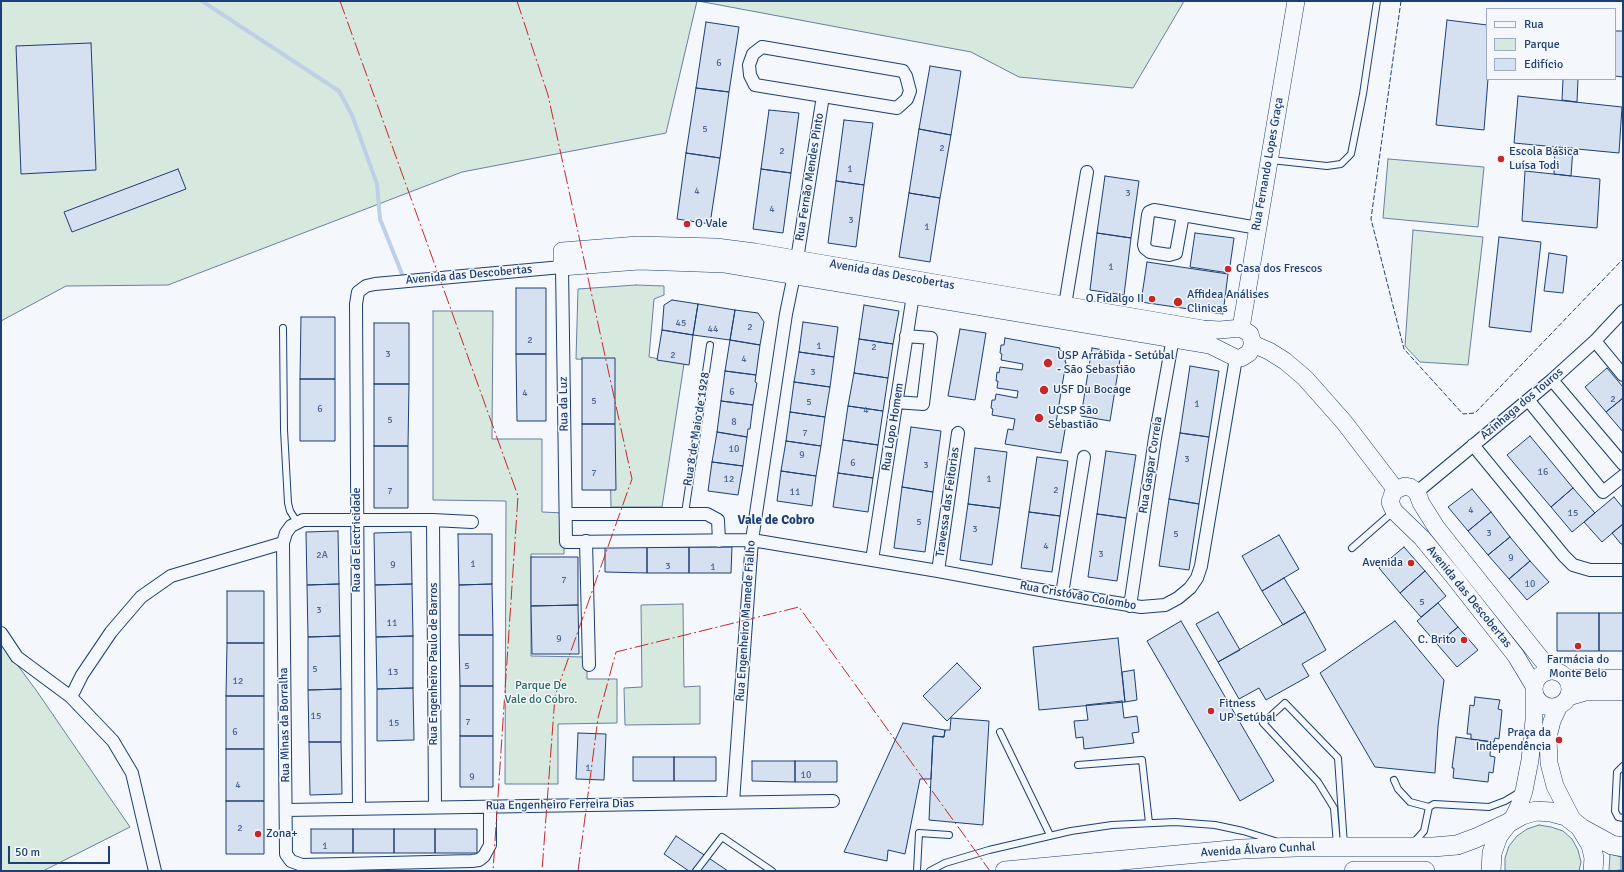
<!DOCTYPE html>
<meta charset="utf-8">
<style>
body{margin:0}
#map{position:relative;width:1624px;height:872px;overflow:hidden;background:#f4f7fb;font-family:Signika,sans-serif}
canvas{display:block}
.frame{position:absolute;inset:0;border:2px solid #1d3f73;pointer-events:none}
.legend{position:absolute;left:1486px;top:8px;width:130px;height:72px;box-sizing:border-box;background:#f4f7fb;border:1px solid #9eadc5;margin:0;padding:5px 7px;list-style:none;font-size:12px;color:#1d3f73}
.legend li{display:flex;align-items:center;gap:8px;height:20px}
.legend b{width:20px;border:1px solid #9eadc5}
.scale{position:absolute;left:8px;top:846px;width:102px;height:18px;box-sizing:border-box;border:2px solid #1d3f73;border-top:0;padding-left:5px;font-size:12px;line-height:14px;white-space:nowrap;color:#1d3f73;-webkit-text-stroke:3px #f4f7fb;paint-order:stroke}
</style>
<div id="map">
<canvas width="1624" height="872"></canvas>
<div class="frame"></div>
<ul class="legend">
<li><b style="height:5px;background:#f4f7fb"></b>Rua</li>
<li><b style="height:11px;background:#d7e8df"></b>Parque</li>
<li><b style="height:11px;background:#d5e0f0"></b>Edifício</li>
</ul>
<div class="scale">50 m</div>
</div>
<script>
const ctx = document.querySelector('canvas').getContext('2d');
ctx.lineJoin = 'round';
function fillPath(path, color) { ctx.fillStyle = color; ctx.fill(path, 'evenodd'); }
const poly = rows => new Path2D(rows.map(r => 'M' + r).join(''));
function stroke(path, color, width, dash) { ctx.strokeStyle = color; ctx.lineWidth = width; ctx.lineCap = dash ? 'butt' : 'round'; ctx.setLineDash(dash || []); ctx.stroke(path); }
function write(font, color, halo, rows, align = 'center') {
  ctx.font = font + ' Signika,sans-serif'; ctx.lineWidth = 3; ctx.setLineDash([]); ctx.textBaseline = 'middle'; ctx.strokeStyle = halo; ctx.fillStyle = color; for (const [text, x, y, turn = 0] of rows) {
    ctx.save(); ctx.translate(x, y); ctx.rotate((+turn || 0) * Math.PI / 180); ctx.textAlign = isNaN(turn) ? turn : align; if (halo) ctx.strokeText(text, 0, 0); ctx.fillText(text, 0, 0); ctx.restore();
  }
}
const green = poly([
 [1,1,697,1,666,133,462,172,168,285,66,286,1,321,1,1],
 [698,1,1183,1,1183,3,1133,88,1019,77,971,52,698,1],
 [1388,159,1484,167,1478,227,1383,218,1388,159],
 [1413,230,1483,237,1468,365,1420,362,1405,346,1413,230],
 [636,285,664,286,664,295,654,299,649,357,684,364,662,507,611,507,608,361,576,359,578,289,636,285],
 [433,311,493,311,492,439,542,439,542,512,564,513,564,554,531,554,531,656,587,657,587,679,617,679,617,723,558,724,558,784,505,784,506,501,433,500,433,311],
 [683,604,684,687,700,686,700,724,625,725,624,688,642,687,641,605,683,604],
 [1,643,36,690,130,827,43,871,1,871,1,643],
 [1539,825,1551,827,1563,831,1572,839,1578,850,1581,862,1579,871,1505,871,1505,858,1509,846,1517,836,1527,829,1539,825],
 [1610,854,1621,857,1621,870,1609,871,1610,854]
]);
fillPath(green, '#d7e8df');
stroke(green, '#687fa3', 1);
stroke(poly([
 [202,1,339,91,352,115,377,184,380,219,402,274]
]), '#bed0e5', 4);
const building = poly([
 [1447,20,1487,25,1487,79,1488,79,1484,130,1436,125,1447,20],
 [706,22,739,27,729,92,696,88,706,22],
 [1615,31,1623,31,1623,77,1615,76,1615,31],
 [91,43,96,170,21,174,16,46,91,43],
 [930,66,961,71,951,135,919,129,930,66],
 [1563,79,1578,79,1577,102,1562,100,1563,79],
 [696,88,729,92,720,158,686,153,696,88],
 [1518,96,1622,107,1619,153,1514,143,1518,96],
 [769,110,799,113,791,173,761,169,769,110],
 [844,120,873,123,864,185,836,181,844,120],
 [919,129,951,135,940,198,909,193,919,129],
 [1555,147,1573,148,1571,176,1554,174,1555,147],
 [686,153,720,158,710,224,677,219,686,153],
 [178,169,186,189,72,232,64,212,178,169],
 [761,169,791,173,783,233,753,229,761,169],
 [1525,171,1600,179,1597,228,1522,221,1525,171],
 [1105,176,1139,181,1131,238,1097,233,1105,176],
 [836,181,864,185,856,247,828,243,836,181],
 [909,193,940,198,930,262,899,257,909,193],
 [1097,233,1131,238,1124,295,1090,290,1097,233],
 [1195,233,1234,238,1229,273,1190,267,1195,233],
 [1499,237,1541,242,1531,332,1489,327,1499,237],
 [1549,253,1567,256,1563,293,1544,291,1549,253],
 [1147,262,1228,274,1223,314,1141,302,1147,262],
 [516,288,546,288,546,354,516,354,516,288],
 [672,300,698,304,693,335,662,330,664,305,672,300],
 [698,304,735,310,730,340,693,335,698,304],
 [864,305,899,311,893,344,859,339,864,305],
 [735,310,758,313,764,322,760,345,730,340,735,310],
 [301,317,335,317,335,379,300,379,301,317],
 [803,322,838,327,834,357,799,352,803,322],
 [374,323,409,323,409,384,374,384,374,323],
 [960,329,986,333,975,400,948,396,960,329],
 [662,330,693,335,689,365,657,360,662,330],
 [1005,338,1060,348,1059,350,1067,352,1065,362,1066,362,1056,423,1066,424,1061,453,1005,444,1008,429,1013,430,1015,419,992,415,993,409,991,408,992,400,995,400,996,394,1017,398,1018,391,997,388,998,381,996,381,997,372,999,373,1000,367,1022,370,1023,364,1001,360,1002,354,1000,353,1001,345,1004,345,1005,338],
 [859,339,893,344,888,378,854,373,859,339],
 [730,340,760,345,756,375,725,371,730,340],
 [1092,348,1121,353,1110,421,1081,416,1092,348],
 [799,352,834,357,830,387,794,382,799,352],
 [516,354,546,354,546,421,517,421,516,354],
 [582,358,615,358,615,424,582,424,582,358],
 [1190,366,1219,371,1209,437,1180,433,1190,366],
 [1607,368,1623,387,1623,398,1606,412,1585,387,1607,368],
 [725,371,756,375,755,382,757,383,753,405,721,401,725,371],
 [854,373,888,378,883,411,848,406,854,373],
 [300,379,335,379,335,441,300,441,300,379],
 [794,382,830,387,825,417,790,412,794,382],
 [374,384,409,384,408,446,374,446,374,384],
 [1623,398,1623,432,1606,412,1623,398],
 [721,401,753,405,750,429,748,429,747,437,717,432,721,401],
 [848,406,883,411,878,445,843,440,848,406],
 [790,412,825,417,821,446,786,441,790,412],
 [582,424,615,424,616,490,582,490,582,424],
 [911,427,941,431,933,492,902,487,911,427],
 [717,432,747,437,743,466,712,462,717,432],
 [1180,433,1209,437,1199,504,1169,499,1180,433],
 [1530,436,1573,488,1551,507,1507,455,1530,436],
 [843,440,878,445,873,478,838,473,843,440],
 [786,441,821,446,816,476,781,471,786,441],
 [374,446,408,446,408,508,374,508,374,446],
 [975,448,1007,452,1000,508,968,504,975,448],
 [1106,451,1136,455,1126,518,1097,514,1106,451],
 [1037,457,1068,461,1060,516,1029,512,1037,457],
 [712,462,743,466,738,495,708,491,712,462],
 [781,471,816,476,812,506,777,501,781,471],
 [838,473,873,478,868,512,833,507,838,473],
 [902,487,933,492,925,552,894,548,902,487],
 [1573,488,1595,513,1572,532,1551,507,1573,488],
 [1472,489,1491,512,1468,531,1448,507,1472,489],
 [1614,497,1623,508,1623,524,1602,542,1584,522,1614,497],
 [1169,499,1199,504,1189,570,1159,566,1169,499],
 [968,504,1000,508,992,565,960,560,968,504],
 [1029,512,1060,516,1052,572,1021,568,1029,512],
 [1491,512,1510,537,1488,555,1468,531,1491,512],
 [1097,514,1126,518,1117,581,1088,577,1097,514],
 [1623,524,1623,544,1621,544,1612,533,1623,524],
 [338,531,339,584,307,585,306,532,338,531],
 [411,532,412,584,375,585,374,533,411,532],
 [458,534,492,534,492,584,459,585,458,534],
 [1279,535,1299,569,1262,591,1242,556,1279,535],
 [1510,537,1530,561,1509,579,1488,555,1510,537],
 [605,547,647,547,647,573,605,572,605,547],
 [647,547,689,547,689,573,647,573,647,547],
 [689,547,732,547,731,573,689,573,689,547],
 [1404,547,1425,571,1400,593,1379,568,1404,547],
 [531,557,578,557,578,605,531,606,531,557],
 [1530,561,1549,582,1527,600,1509,579,1530,561],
 [1425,571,1446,596,1421,617,1400,593,1425,571],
 [1284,578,1305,612,1283,625,1262,591,1284,578],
 [339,584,340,636,308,637,307,585,339,584],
 [412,584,413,636,376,637,375,585,412,584],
 [492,584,493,635,459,635,459,585,492,584],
 [227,591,264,591,264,643,227,643,227,591],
 [1438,603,1458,627,1437,644,1417,621,1438,603],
 [578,605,579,654,532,654,531,606,578,605],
 [1218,612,1240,650,1218,662,1196,624,1218,612],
 [1305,612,1326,650,1302,664,1309,676,1266,700,1259,688,1239,699,1218,662,1305,612],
 [1557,613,1599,613,1599,651,1557,651,1557,613],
 [1599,613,1623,613,1623,651,1599,651,1599,613],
 [1181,621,1274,781,1240,801,1147,641,1181,621],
 [1395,621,1444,680,1438,726,1435,773,1375,767,1320,673,1395,621],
 [1458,627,1478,650,1457,667,1437,644,1458,627],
 [459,635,493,635,493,686,460,686,459,635],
 [340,636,341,689,308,690,308,637,340,636],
 [413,636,413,688,377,689,376,637,413,636],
 [1118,638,1125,702,1039,710,1033,647,1118,638],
 [227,643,264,643,264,696,226,696,227,643],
 [957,663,981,688,947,721,923,696,957,663],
 [1134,670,1137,700,1125,702,1122,672,1134,670],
 [460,686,493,686,493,736,460,736,460,686],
 [413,688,414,740,377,741,377,689,413,688],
 [341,689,341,742,309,742,308,690,341,689],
 [226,696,264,696,264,749,226,749,226,696],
 [1475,697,1500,700,1498,709,1502,710,1499,739,1495,738,1494,742,1471,739,1471,734,1467,734,1470,705,1474,706,1475,697],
 [1122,701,1124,718,1137,716,1139,732,1132,733,1134,743,1084,749,1083,737,1076,738,1074,721,1088,720,1086,705,1122,701],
 [951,718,989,721,983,825,929,820,933,736,944,737,945,730,950,730,951,718],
 [903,723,945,730,944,737,933,736,931,779,920,779,905,854,888,850,887,861,844,852,903,723],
 [578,733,606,734,604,780,576,779,578,733],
 [460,736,493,736,493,787,460,787,460,736],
 [1456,737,1491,742,1490,756,1495,757,1493,773,1489,772,1488,782,1453,778,1454,768,1452,768,1456,737],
 [309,742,341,742,342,794,310,795,309,742],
 [226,749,264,749,264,801,226,801,226,749],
 [633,757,674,757,674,781,633,781,633,757],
 [674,757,716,757,716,781,674,781,674,757],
 [752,761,795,761,795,782,752,781,752,761],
 [795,761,837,761,837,782,795,782,795,761],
 [226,801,264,801,264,854,226,854,226,801],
 [311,829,353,829,353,853,311,853,311,829],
 [353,829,394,829,394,853,353,853,353,829],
 [394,829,435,829,435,853,394,853,394,829],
 [435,829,477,829,477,853,435,853,435,829],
 [676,836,728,871,689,871,664,854,676,836]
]);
fillPath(building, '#d5e0f0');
stroke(building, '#1d3f73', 1);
const lane = poly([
 [1271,160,1327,166,1341,164,1351,154,1363,94,1377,1],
 [283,328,284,430,288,503,290,511,297,522],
 [685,513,710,345],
 [1352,548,1393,512],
 [1000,732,1050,835],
 [1078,765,1142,760,1149,823],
 [1623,766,1617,772,1615,811,1618,817,1623,818],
 [1394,780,1398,789,1410,802,1429,807],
 [1414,842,1424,831,1429,807,1434,804,1489,807,1505,801,1520,792],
 [1337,845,1334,808,1318,782,1263,723,1285,703,1338,758,1344,845],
 [696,871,722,837,772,871],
 [917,871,919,833,949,835],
 [930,871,945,863,989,850,1071,831,1112,825,1175,822,1215,825,1243,831,1275,841]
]);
const street = poly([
 [762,47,903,71,906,76,910,91,907,99,897,108,755,85,750,75,749,65,753,54,762,47],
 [1183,215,1176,253,1169,255,1150,252,1145,248,1144,245,1148,215,1149,212,1154,210,1258,228],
 [797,259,823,96],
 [1065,305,1087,172],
 [1595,341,1623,375],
 [1552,380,1623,464],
 [1529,401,1603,492,1623,476],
 [896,402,923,404,931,338,906,336],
 [1473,445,1564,556,1573,565,1590,570,1623,570],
 [1417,492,1552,380,1595,341,1623,311],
 [566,514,707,514,718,520,719,541],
 [433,520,435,807],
 [472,522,433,520,303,520,291,526,286,533,283,543,286,854,291,861,302,865,472,861,479,860,484,856,490,845,490,807],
 [586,541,589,665],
 [872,560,913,295],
 [938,571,958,433],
 [1062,594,1084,457],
 [1130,606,1155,438,1174,332],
 [1,633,17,657,71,697,113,741,132,773,155,871],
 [71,697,82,675,111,632,141,597,171,576,283,543],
 [733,802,752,540,786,314,794,275],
 [359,809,356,304,358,292,366,286,375,284,562,267,566,542,752,540,938,571,1062,594,1141,607,1165,605,1178,598,1190,588,1197,578,1201,566,1236,358],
 [286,810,833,801]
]);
const secondary = poly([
 [638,245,716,247,755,252,1203,329,1220,330,1241,328,1250,334,1253,344,1249,353,1241,358,1236,358,1210,345,725,264,639,261,562,267,562,251,638,245],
 [1241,328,1296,1],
 [1253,344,1269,351,1285,361,1305,378,1344,422,1396,490],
 '1534 689a18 18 0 1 1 36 0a18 18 0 1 1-36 0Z',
 [1566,678,1623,678],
 [1534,686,1516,656,1454,577,1422,538,1394,511,1390,502,1393,493,1396,490,1405,486,1410,487,1417,492,1421,503,1436,527,1542,660,1554,671],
 [1568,697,1585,692,1623,692],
 [1559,706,1552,721,1548,737,1549,763,1555,786,1573,821],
 [1512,820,1519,806,1524,791,1530,760,1534,720,1534,690]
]);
const primary = poly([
 [1581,828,1612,845,1623,847],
 [1005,871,1242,849,1296,847,1433,847,1457,845,1476,838,1508,823],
 [1354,871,1425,871],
 [1491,871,1492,853,1498,836,1508,823,1522,815,1536,811,1551,812,1566,816,1580,827,1591,845,1594,858,1593,871]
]);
stroke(lane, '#1d3f73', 8);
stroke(street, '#1d3f73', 14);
stroke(secondary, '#1d3f73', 18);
stroke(primary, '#1d3f73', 20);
stroke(lane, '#f4f7fb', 6);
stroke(street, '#f4f7fb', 12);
stroke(secondary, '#f4f7fb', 17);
stroke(primary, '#f4f7fb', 19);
stroke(poly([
 [1401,1,1371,219,1404,349,1463,414,1475,413,1623,259]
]), '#1d3f73', 1, [5, 2]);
stroke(poly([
 [340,1,518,496,493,871],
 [517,1,548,95,632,479,555,696,542,871],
 [578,871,598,718,616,652,799,607,990,871]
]), '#c62828', 1, [14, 3, 2, 3]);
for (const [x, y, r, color] of [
 [1501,159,4,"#c62828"],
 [687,224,4,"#c62828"],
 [1228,269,4,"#c62828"],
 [1152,299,4,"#c62828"],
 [1178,302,5,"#c62828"],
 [1048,363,5,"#c62828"],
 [1044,390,5,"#c62828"],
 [1039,418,5,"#c62828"],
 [1411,563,4,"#c62828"],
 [1464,640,4,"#c62828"],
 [1578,646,4,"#c62828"],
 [1211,711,4,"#c62828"],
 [1559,740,4,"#c62828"],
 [258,834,4,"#c62828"]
]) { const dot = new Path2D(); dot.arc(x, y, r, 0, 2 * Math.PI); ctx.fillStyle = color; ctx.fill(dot); stroke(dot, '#f4f7fb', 1.5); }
write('10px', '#4b6792', null, [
 ["6",719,63],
 ["5",705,129],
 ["2",942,148],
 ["2",782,151],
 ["1",850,169],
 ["4",697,191],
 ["3",1128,193],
 ["4",772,209],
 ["3",851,220],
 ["1",927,227],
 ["1",1111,267],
 ["45",681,323],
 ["2",750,327],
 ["44",713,329],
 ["2",530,340],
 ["1",819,346],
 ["2",874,347],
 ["3",388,354],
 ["2",673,355],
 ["4",744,359],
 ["3",813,372],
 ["6",732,392],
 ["4",525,393],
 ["2",1613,399],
 ["5",594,401],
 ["5",809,402],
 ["1",1197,404],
 ["6",320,409],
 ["4",866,410],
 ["5",390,420],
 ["8",734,422],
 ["7",805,433],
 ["10",734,449],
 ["9",802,455],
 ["3",1187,459],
 ["6",853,463],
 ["3",926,465],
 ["16",1543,472],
 ["7",594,473],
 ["12",729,479],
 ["1",989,479],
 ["2",1056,490],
 ["7",390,491],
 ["11",795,492],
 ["4",1471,510],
 ["15",1573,513],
 ["5",919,522],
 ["3",975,529],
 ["3",1489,533],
 ["5",1176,534],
 ["4",1046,546],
 ["3",1101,554],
 ["2A",322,555],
 ["9",1511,558],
 ["1",473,564],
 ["9",393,565],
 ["3",668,566],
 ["1",713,567],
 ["7",564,580],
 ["10",1530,584],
 ["5",1422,602],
 ["3",319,610],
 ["11",392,623],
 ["9",559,639],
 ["5",467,666],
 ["5",315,669],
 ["13",393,672],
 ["12",238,681],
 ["15",316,716],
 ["7",468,722],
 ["15",394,723],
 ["6",235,732],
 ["1",588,768],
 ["10",806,775],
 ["9",472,777],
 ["4",238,785],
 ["2",240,828],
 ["1",325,846]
]);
write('12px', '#1d3f73', '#f4f7fb', [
 ["Escola Básica",1509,152],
 ["Luísa Todi",1509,166],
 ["O Vale",695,224],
 ["Casa dos Frescos",1236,269],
 ["Affidea Análises",1187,295],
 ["Clinicas",1187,309],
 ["O Fidalgo II",1144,299,"right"],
 ["USP Arrábida - Setúbal",1057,356],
 ["- São Sebastião",1057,370],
 ["USF Du Bocage",1053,390],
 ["UCSP São",1048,411],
 ["Sebastião",1048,425],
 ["Avenida",1403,563,"right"],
 ["C. Brito",1456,640,"right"],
 ["Farmácia do",1578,660,"center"],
 ["Monte Belo",1578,674,"center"],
 ["Fitness",1219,704],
 ["UP Setúbal",1219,718],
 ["Praça da",1551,733,"right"],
 ["Independência",1551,747,"right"],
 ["Zona+",266,834]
], 'left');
write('12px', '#1d3f73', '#f4f7fb', [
 ["Rua Fernando Lopes Graça",1268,164,-80],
 ["Rua Fernão Mendes Pinto",810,177,-81],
 ["Avenida das Descobertas",469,275,-5],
 ["Avenida das Descobertas",892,275,10],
 ["Rua da Luz",564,404,-91],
 ["Azinhaga dos Touros",1522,404,-40],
 ["Rua Lopo Homem",893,427,-81],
 ["Rua 8 de Maio de 1928",697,429,-81],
 ["Rua Gaspar Correia",1151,465,-81],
 ["Travessa das Feitorias",948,502,-82],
 ["Rua da Electricidade",357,540,-90],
 ["Rua Cristóvão Colombo",1078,596,10],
 ["Avenida das Descobertas",1469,597,51],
 ["Rua Engenheiro Mamede Fialho",746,621,-86],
 ["Rua Engenheiro Paulo de Barros",434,664,-90],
 ["Rua Minas da Borralha",285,725,-91],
 ["Rua Engenheiro Ferreira Dias",560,805,-1],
 ["Avenida Álvaro Cunhal",1258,850,-3]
]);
write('12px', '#2c6c60', '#f4f7fb', [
 ["Parque De",541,686],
 ["Vale do Cobro.",541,700]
]);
write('bold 13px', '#1d3f73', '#f4f7fb', [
 ["Vale de Cobro",776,521]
]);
</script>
